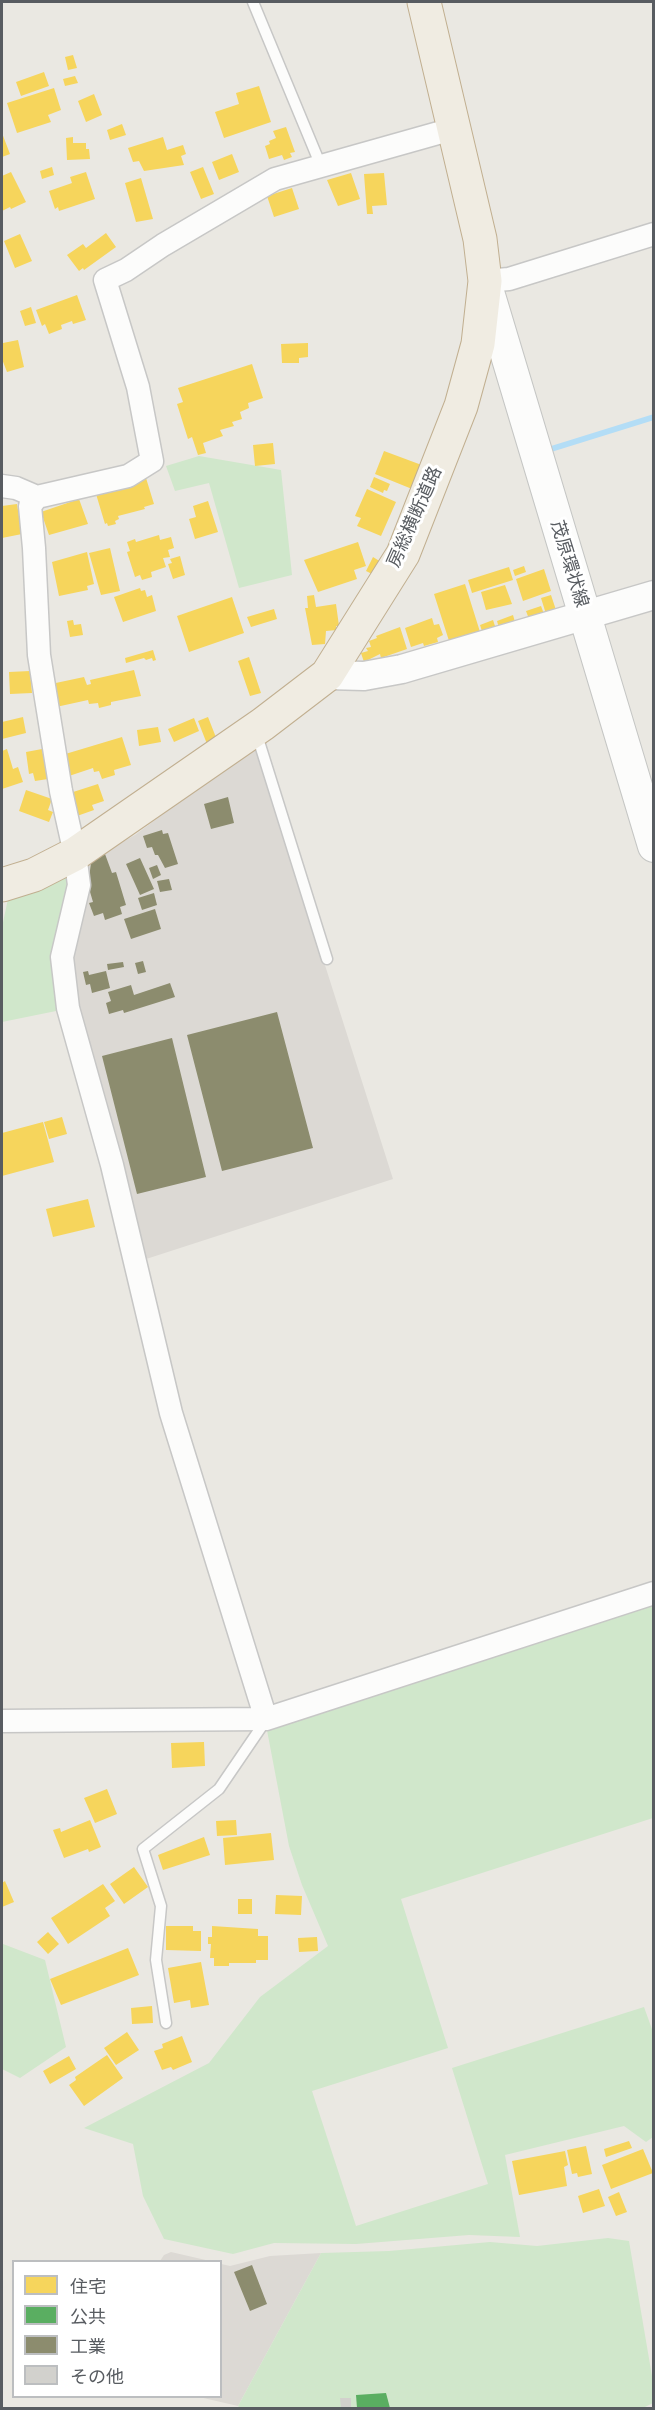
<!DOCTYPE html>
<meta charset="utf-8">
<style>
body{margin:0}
#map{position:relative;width:655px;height:2410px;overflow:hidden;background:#eae8e2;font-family:"Open Sans","Noto Sans JP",sans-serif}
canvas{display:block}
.frame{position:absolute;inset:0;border:3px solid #585c61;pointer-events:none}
.legend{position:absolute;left:12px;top:2260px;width:210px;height:138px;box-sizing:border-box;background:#fff;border:2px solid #bcbec0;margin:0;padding:8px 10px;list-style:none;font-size:18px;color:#585c61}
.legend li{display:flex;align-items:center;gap:12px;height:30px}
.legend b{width:30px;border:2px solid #bcbec0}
</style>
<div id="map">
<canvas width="655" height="2410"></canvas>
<div class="frame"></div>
<ul class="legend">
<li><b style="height:16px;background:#f6d55c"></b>住宅</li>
<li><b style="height:16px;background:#5aae61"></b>公共</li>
<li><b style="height:16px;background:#8c8c6e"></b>工業</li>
<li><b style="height:16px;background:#d2d1cd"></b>その他</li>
</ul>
</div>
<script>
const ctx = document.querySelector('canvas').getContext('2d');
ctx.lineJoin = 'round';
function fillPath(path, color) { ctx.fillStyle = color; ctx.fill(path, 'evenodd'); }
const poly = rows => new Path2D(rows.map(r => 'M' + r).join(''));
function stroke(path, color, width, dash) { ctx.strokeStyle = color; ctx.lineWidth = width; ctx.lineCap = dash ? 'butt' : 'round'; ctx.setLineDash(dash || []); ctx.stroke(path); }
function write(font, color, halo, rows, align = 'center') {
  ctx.font = font + ' "Open Sans","Noto Sans JP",sans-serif'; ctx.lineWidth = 6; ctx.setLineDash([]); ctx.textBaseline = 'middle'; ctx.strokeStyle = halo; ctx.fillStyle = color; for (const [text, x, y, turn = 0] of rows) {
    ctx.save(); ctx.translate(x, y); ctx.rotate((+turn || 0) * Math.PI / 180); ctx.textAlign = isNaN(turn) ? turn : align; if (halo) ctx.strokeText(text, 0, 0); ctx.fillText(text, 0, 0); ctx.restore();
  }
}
fillPath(poly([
 [255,745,393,1179,140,1261,78,1012,69,955,88,861,135,835],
 [171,2252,210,2261,160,2261,164,2255],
 [321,2253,238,2406,199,2397,220,2396,221,2264,230,2266,270,2256]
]), '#dcd9d4');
fillPath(poly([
 [199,456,281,470,292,575,239,588,209,483,175,491,166,466],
 [76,873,61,1010,2,1022,2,927,8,899],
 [653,1599,653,1818,401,1899,448,2048,312,2091,356,2226,488,2184,452,2068,644,2007,653,2032,653,2137,646,2142,624,2126,505,2155,520,2237,469,2235,356,2244,274,2243,233,2254,164,2239,143,2196,133,2144,84,2128,209,2063,260,1997,328,1946,302,1885,289,1846,266,1725],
 [2,1941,3,1944,45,1960,66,2047,20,2078,2,2069],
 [608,2238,629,2241,653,2382,653,2403,643,2408,240,2408,238,2406,321,2253,389,2251,490,2242,537,2246]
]), '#d0e7cb');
fillPath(poly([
 [73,55,77,68,68,70,65,57],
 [44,72,49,86,21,96,16,82],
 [75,76,78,83,65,86,63,79],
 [259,86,271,122,224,138,215,112,239,104,236,93],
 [54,88,61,110,48,115,51,122,17,133,7,103],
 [94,94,102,115,86,122,78,101],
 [122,124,126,135,110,140,107,130],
 [286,127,295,152,290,153,292,157,284,160,282,155,269,159,265,146,270,144,269,141,276,138,273,131],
 [2,133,10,154,2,157],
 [73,137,73,143,86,143,86,149,89,149,90,159,67,160,66,138],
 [163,137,167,150,183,145,186,154,181,156,184,165,144,171,139,161,133,162,128,148],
 [232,154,239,172,219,180,212,162],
 [52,167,54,175,42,179,40,171],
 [203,167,214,194,201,199,190,172],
 [11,172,26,202,11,209,10,207,2,211,2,176],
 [86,172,95,199,59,211,58,207,55,209,49,191,72,183,70,177],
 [351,173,360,199,338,206,327,180],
 [384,173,387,205,372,206,373,214,367,214,364,174],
 [141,178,153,219,136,222,125,183],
 [292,188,299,209,274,217,267,196],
 [106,233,116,247,84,270,83,268,79,271,67,255,83,244,86,248],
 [20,234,32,261,15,268,4,241],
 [77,295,86,320,73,324,72,321,61,325,62,329,49,334,45,324,42,326,36,310],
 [31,307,36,323,25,326,20,311],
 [18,340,24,367,7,372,2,359,2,346,3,343],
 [308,343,308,357,299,358,299,363,282,363,281,344],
 [252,364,263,398,248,403,249,408,240,412,242,419,232,422,234,426,220,430,223,436,203,443,206,453,198,455,192,437,188,439,177,404,183,402,178,388],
 [273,443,275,464,255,466,253,445],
 [384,451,427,467,417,491,375,474],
 [374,477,390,484,387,491,384,490,383,493,370,487],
 [146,478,154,504,144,507,145,509,118,516,119,519,115,521,116,524,108,526,107,523,105,524,96,494],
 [367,489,396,502,381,536,357,526,361,518,355,516],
 [79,499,88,524,49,535,41,512],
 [208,501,218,532,195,539,189,519,196,517,193,506],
 [17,504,22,534,2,538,2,506],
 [159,535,160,540,171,537,174,548,168,550,170,557,163,558,166,567,151,572,152,577,142,580,140,575,135,577,127,552,130,551,127,542,135,539,136,542],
 [358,542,366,566,354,570,357,579,318,592,304,560],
 [110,548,120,591,101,595,89,553],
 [87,552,94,584,87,586,88,590,59,596,52,562],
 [180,556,185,575,173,579,168,564,172,563,170,559],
 [373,557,381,562,374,575,366,571],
 [524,566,526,572,515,576,513,570],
 [509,567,513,580,472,593,468,580],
 [544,569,551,591,523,601,516,579],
 [465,584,481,635,450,644,434,594],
 [505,585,512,604,486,610,481,592],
 [140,588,141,591,145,590,147,597,152,595,156,611,123,622,114,597],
 [314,595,316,607,336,604,339,626,336,626,337,630,326,631,325,644,312,645,305,608,308,608,307,596],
 [551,595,556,610,546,614,541,598],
 [232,597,244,633,189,652,177,616],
 [541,606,544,614,529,619,526,611],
 [274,609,277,619,251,627,247,617],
 [513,615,515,622,499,628,497,621],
 [432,618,434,625,439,624,443,635,437,638,438,642,424,646,423,643,411,647,405,628],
 [73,620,74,625,81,624,83,635,70,637,67,621],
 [493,620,496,629,483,634,480,625],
 [400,627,407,649,381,658,380,654,364,662,361,653,368,651,366,648,371,647,369,641,377,638,376,636],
 [153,650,156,660,153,661,152,658,146,660,144,658,126,663,125,658],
 [249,657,261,693,250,696,238,661],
 [134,670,141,696,111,702,111,705,99,708,98,703,89,704,88,700,56,707,51,684,84,677,87,685,91,684,90,680],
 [30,671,32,693,10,694,9,672],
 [23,717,26,733,2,739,2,722],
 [208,717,217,740,207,744,198,721],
 [194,718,199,731,174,742,168,729],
 [158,727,161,742,139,746,137,730],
 [122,737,131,765,114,770,115,775,102,779,99,771,94,772,93,768,69,776,62,755],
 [7,749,13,769,18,767,23,782,2,789,2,751],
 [42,749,48,779,35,781,33,773,29,774,26,752],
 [98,784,104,801,92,805,94,810,77,816,70,793],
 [26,790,52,799,48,810,53,812,49,822,19,811],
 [62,1117,67,1134,49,1139,44,1122],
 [43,1122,54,1162,2,1176,2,1133],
 [88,1199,95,1227,53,1237,46,1209],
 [204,1742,205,1766,172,1768,171,1743],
 [107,1789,117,1814,95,1823,84,1798],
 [90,1820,101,1847,89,1852,88,1849,64,1858,53,1830,60,1828,61,1832],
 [236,1820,237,1835,217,1836,216,1821],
 [271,1833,274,1860,225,1865,223,1838],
 [204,1837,210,1855,163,1870,158,1855],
 [134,1867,148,1887,124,1904,110,1884],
 [5,1881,14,1902,2,1907,2,1883],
 [103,1884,115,1901,105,1908,110,1916,68,1944,51,1918],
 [276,1895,302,1896,301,1915,275,1914],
 [238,1899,252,1899,252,1914,238,1914],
 [166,1926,193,1926,193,1931,201,1931,201,1951,166,1950],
 [212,1926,258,1929,258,1936,268,1936,268,1960,256,1960,256,1963,229,1963,229,1966,214,1966,214,1958,210,1958,211,1944,208,1944,208,1937,212,1937],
 [48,1932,59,1944,48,1954,37,1942],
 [317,1937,318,1951,299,1952,298,1938],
 [128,1948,139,1975,61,2005,50,1979],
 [201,1962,209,2005,191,2008,190,2000,174,2003,168,1968],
 [152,2006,153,2023,132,2024,131,2008],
 [127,2032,139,2050,116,2065,104,2048],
 [182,2036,192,2062,173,2070,171,2067,162,2070,154,2051,163,2048,162,2044],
 [107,2055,123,2078,84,2106,69,2085,76,2080,75,2077],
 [69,2056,76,2069,50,2084,43,2071],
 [629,2141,632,2148,606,2157,604,2149],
 [586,2146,592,2174,578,2177,577,2173,572,2174,567,2150],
 [643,2149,653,2173,611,2189,602,2165],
 [565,2151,568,2165,564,2167,567,2186,519,2195,512,2161],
 [599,2189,605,2206,583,2213,578,2196],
 [619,2192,627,2212,616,2216,608,2197]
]), '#f6d55c');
fillPath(poly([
 [386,2393,390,2408,357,2408,356,2395]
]), '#5aae61');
fillPath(poly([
 [228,797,234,823,211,829,204,804],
 [162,830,163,834,168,833,178,864,165,868,158,855,155,855,152,847,147,848,143,836],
 [105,854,112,873,116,872,126,905,120,907,122,914,105,920,103,913,94,916,89,903,93,902,88,885,91,863],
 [140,858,154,889,140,895,126,864],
 [157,865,161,875,153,879,149,868],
 [169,879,172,890,160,892,157,881],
 [154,893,157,905,142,910,138,898],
 [155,909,161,929,131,939,124,919],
 [143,961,146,972,138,974,135,963],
 [123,962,124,967,108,970,107,964],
 [88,971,89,975,106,971,110,988,92,993,90,984,86,985,83,972],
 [170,983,175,997,124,1013,123,1010,109,1014,106,1003,111,1001,108,992,131,985,134,995],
 [277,1012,313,1148,222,1171,187,1035],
 [172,1038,206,1177,137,1194,102,1056],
 [252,2265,267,2304,250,2311,234,2272]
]), '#8c8c6e');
stroke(poly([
 [548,450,654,417]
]), '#b3ddf6', 6);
fillPath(poly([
 [340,2398,351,2398,351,2408,341,2408]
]), '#d2d1cd');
const service = poly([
 [253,2,321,166],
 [256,732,327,959],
 [166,2023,156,1960,161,1906,143,1849,219,1789,266,1720]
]);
const minor = poly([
 [485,281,509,279,654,234],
 [2,486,16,488,37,497],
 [266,1719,171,1413,112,1165,68,1008,62,957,79,885,75,854,61,791,39,655,34,548,30,506,37,497,128,476,152,461,138,387,105,280,126,270,163,245,275,179,456,128],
 [2,1721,266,1719,654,1593]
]);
const tertiary = poly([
 [327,675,364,676,402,669,654,595]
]);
const secondary = poly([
 [485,282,654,846]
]);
const trunk = poly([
 [2,885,34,875,75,854,263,724,327,675,403,554,461,406,478,344,485,281,480,239,424,2]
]);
stroke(service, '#c7c7c6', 13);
stroke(minor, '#c7c7c6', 25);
stroke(tertiary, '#c7c7c6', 31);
stroke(secondary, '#c5c6c4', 34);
stroke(trunk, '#c1af90', 35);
stroke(service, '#fcfcfb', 10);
stroke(minor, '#fcfcfb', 22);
stroke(tertiary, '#fcfcfb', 28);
stroke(secondary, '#fcfcfb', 32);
stroke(trunk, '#f0ece2', 33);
write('18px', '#585c61', '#fff', [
 ["房総横断道路",415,517,-66],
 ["茂原環状線",569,564,73]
]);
</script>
